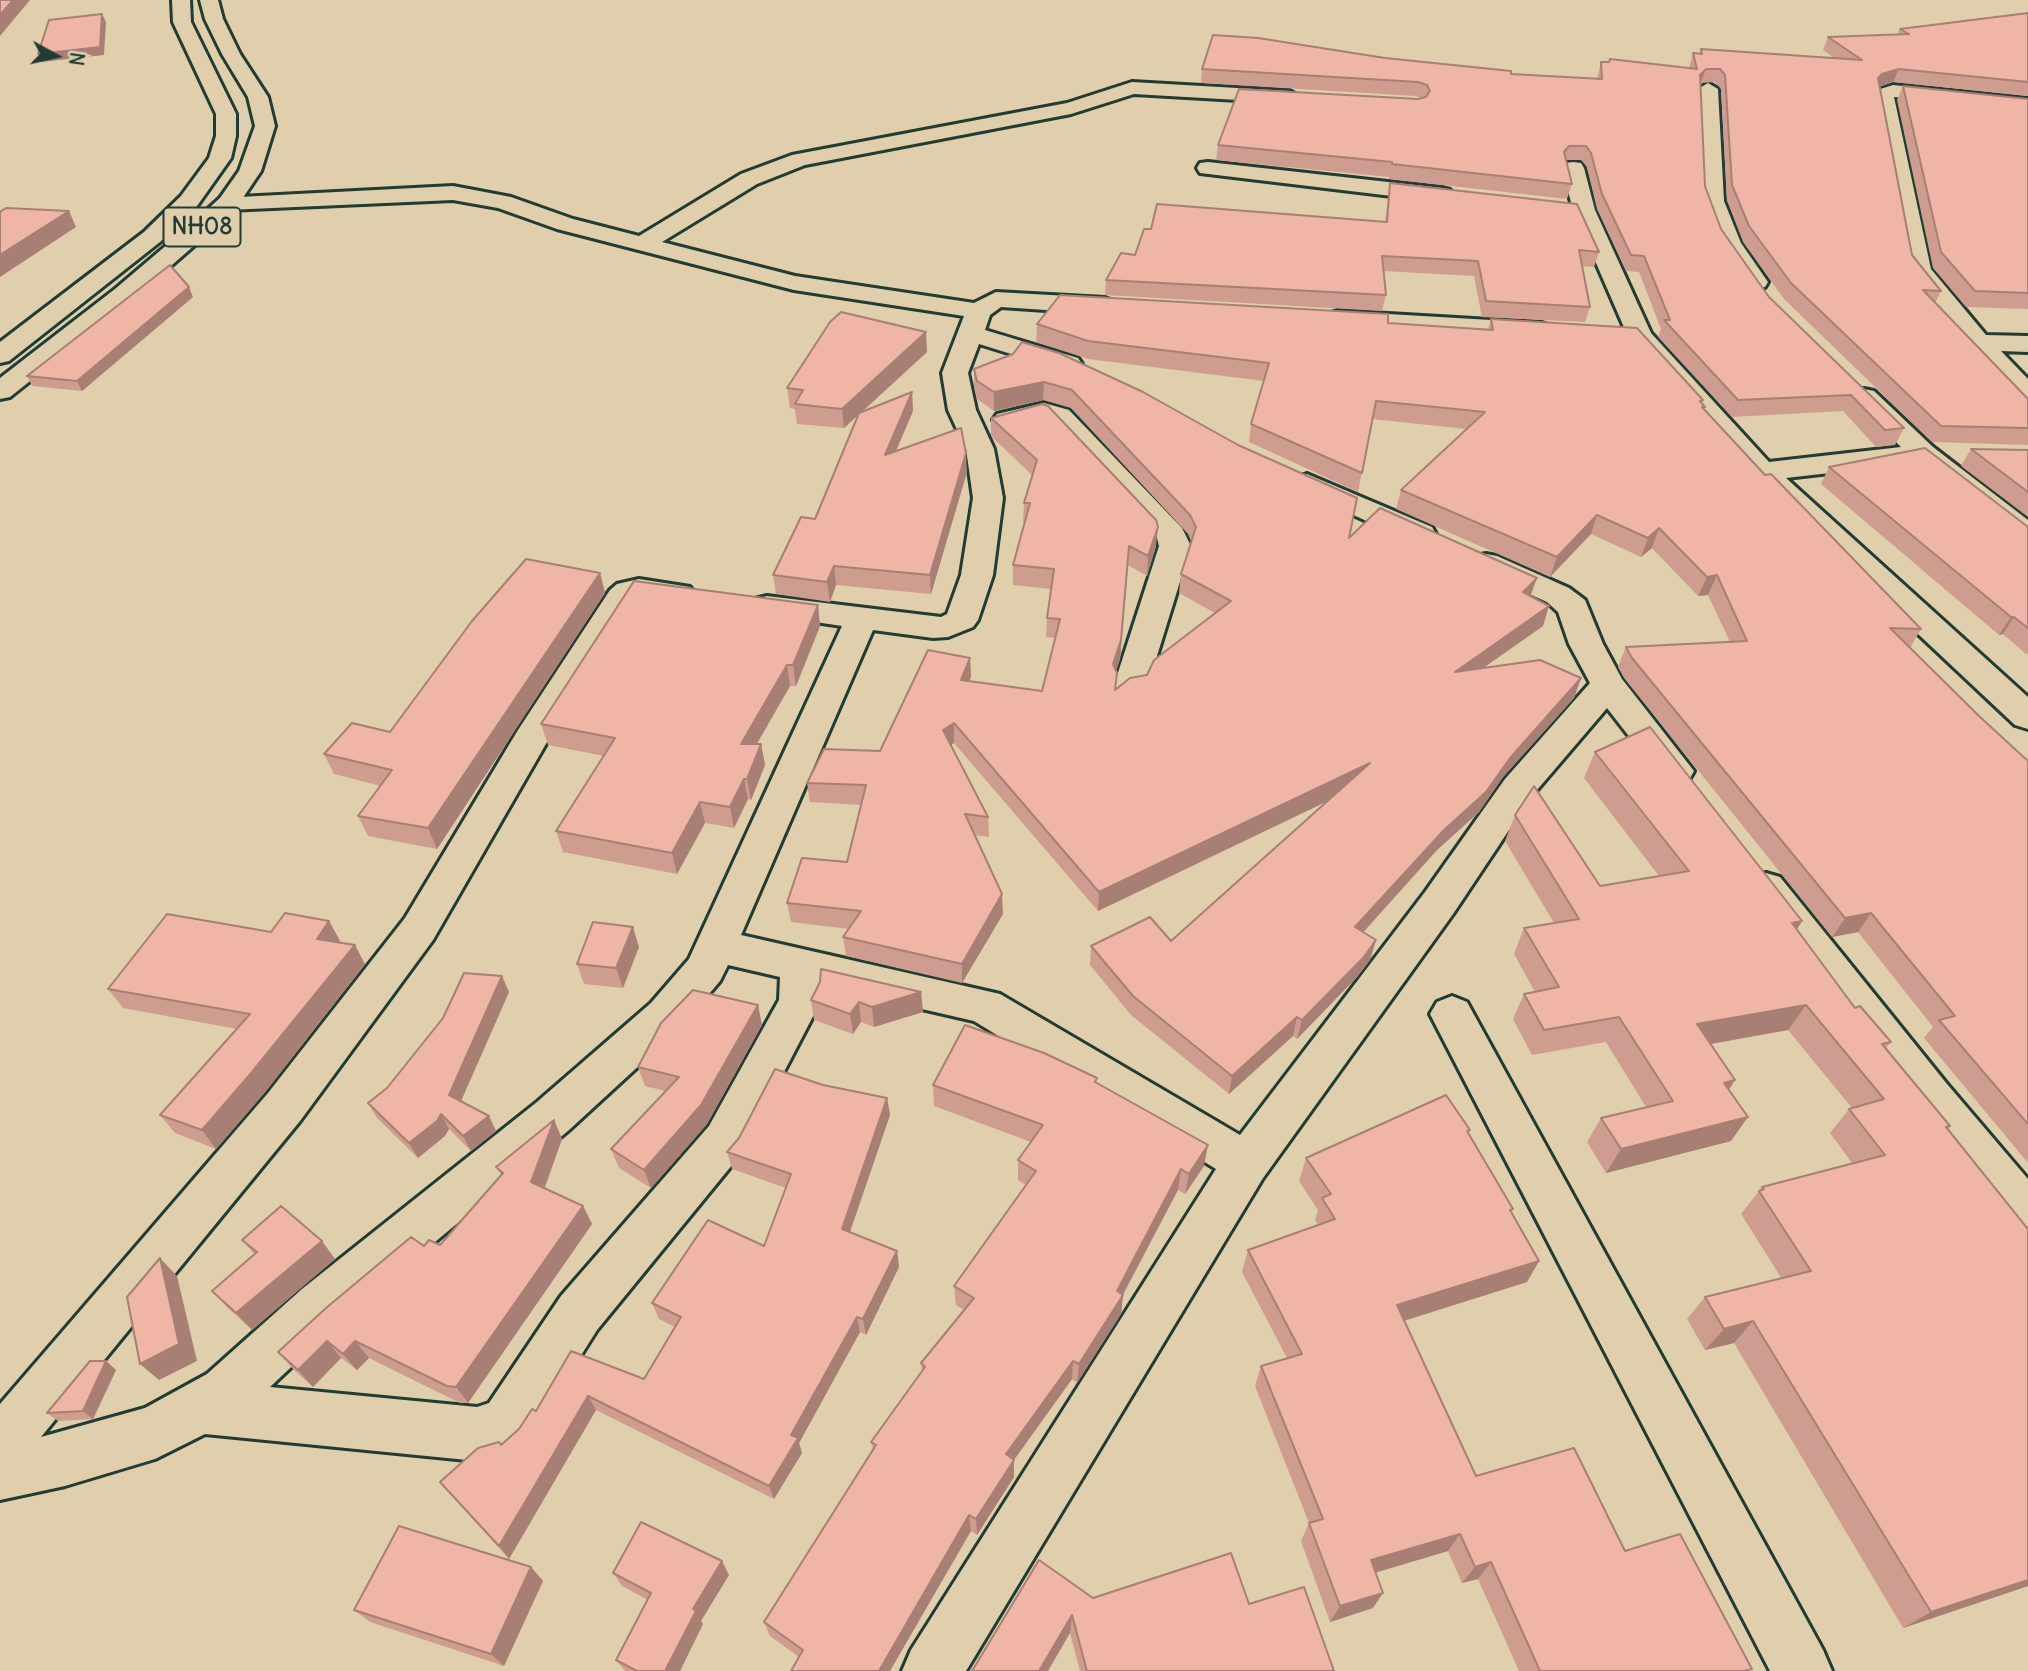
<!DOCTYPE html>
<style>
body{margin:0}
#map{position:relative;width:2028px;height:1671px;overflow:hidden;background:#e0cfac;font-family:Delius,sans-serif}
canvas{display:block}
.north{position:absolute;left:21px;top:21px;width:70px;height:70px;-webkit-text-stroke:5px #e0cfac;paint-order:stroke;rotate:98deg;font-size:19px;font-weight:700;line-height:28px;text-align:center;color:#1f3d34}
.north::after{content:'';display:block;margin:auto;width:24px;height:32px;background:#1f3d34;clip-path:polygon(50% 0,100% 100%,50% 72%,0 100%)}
</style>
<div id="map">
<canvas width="2028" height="1671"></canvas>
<div class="north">N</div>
</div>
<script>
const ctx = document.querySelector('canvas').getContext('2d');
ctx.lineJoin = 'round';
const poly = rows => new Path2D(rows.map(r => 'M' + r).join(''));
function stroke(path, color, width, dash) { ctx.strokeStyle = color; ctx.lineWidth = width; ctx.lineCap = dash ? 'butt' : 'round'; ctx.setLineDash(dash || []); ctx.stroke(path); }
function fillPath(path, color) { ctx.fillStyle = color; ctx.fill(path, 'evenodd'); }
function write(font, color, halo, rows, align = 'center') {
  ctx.font = font + ' Delius,sans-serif'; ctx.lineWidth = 7; ctx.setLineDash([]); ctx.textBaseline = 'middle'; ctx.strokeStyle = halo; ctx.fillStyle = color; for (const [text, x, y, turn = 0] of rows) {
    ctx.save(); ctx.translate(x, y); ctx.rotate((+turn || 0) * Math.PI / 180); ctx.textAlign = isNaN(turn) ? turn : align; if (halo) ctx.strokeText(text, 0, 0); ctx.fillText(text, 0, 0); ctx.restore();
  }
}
const street = poly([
 [1132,82,1290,91,1300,97,1290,103,1134,94,1071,114,805,165,757,184,662,242,795,276,974,303,996,292,1105,298,1114,301,1118,306,1114,311,1105,314,1001,307,990,315,985,330,1078,358,1082,364,1078,370,1069,372,979,344,968,373,976,410,994,449,1003,498,993,575,978,620,973,627,948,637,933,638,873,630,741,935,1000,994,1240,1135,1425,892,1505,779,1590,683,1569,644,1558,612,1547,602,1475,570,1470,563,1475,556,1486,554,1497,556,1569,588,1585,600,1603,644,1622,679,1694,771,1689,780,1676,784,1663,780,1607,708,1531,797,1453,914,1263,1178,966,1671,902,1671,911,1650,1216,1169,974,1021,822,986,821,1001,741,1154,597,1330,527,1441,513,1451,494,1459,477,1461,205,1434,155,1459,65,1486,0,1500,0,1404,268,1093,405,918,518,730,610,590,617,584,639,579,690,587,695,594,690,601,679,604,639,599,633,603,547,742,433,940,300,1121,41,1437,145,1408,207,1374,302,1289,537,1102,651,1003,689,959,842,626,755,613,751,606,755,599,767,596,941,617,947,614,961,575,973,498,966,449,948,410,942,373,964,316,794,290,557,229,498,208,453,200,228,210,220,208,217,203,220,198,453,186,511,197,573,219,639,236,741,174,792,155,1067,103,1132,82],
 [728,965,780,977,779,1000,709,1126,561,1296,489,1403,477,1407,270,1387,338,1323,569,1130,681,1027,720,981,728,965],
 [1708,83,1718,89,1724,201,1741,243,1768,282,1765,287,1756,289,1747,287,1717,243,1702,201,1698,89,1708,83],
 [1893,85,2028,99,2028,111,1894,97,1931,269,1986,335,2028,336,2028,352,2001,351,2028,379,2028,403,2018,401,1970,349,1907,270,1874,94,1877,90,1893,85],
 [1208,162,1442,188,1450,190,1453,195,1450,200,1442,202,1200,173,1197,168,1200,163,1208,162],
 [1573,162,1581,163,1584,168,1595,210,1651,333,1769,462,1901,447,1850,397,1854,391,1864,389,1874,391,1933,447,2028,520,2028,544,2017,542,1917,463,1786,478,2028,697,2028,729,2015,725,1752,478,1630,341,1573,210,1562,168,1565,163,1573,162],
 [1337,311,1542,323,1551,326,1555,331,1551,336,1542,339,1328,324,1324,319,1328,314,1337,311],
 [1044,403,1069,410,1182,528,1191,546,1148,685,1143,693,1131,696,1119,693,1114,685,1159,546,1157,538,1049,422,1043,420,1007,428,997,426,993,420,997,414,1044,403],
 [1307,474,1432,527,1436,534,1432,541,1421,543,1410,541,1297,489,1292,483,1297,477,1307,474],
 [1766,873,1780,877,1947,1084,2028,1179,2028,1236,2011,1230,1915,1112,1752,899,1746,888,1752,877,1766,873],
 [1452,996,1467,1002,1823,1650,1832,1671,1770,1671,1430,1014,1437,1002,1452,996]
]);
const highway = poly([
 [172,0,190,0,191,22,236,114,236,136,231,158,197,206,160,242,9,361,0,363,0,342,144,232,181,196,209,158,216,136,216,114,173,22,172,0],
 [200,0,218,0,223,19,240,54,268,97,275,126,261,171,236,208,204,237,133,299,10,397,0,399,0,378,115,289,188,227,220,198,239,171,255,126,248,97,222,54,205,19,200,0]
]);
stroke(street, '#1f3d34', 6);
stroke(highway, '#1f3d34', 6);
fillPath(street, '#e0cfac');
fillPath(highway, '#e0cfac');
fillPath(poly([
 [2028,13,2028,96,1893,82,1879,87,1912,255,1941,291,1935,303,2028,399,2028,445,1932,442,1784,299,1743,242,1727,200,1721,89,1715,82,1700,83,1705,186,1721,229,1769,297,1904,428,1895,445,1876,447,1843,411,1732,417,1658,337,1661,329,1639,272,1626,271,1597,209,1587,167,1581,160,1566,160,1572,184,1567,199,1389,179,1389,177,1216,160,1218,145,1421,98,1415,96,1201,83,1202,69,1385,58,1511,74,1597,79,1601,62,1689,68,1693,53,1700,53,1701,49,1834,58,1823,50,1828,37,1897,34,1900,29],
 [1903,86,2028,99,2028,309,1966,307,1933,268,1897,100],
 [1390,183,1599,252,1594,267,1582,266,1590,307,1585,322,1482,317,1474,276,1384,271,1386,295,1382,311,1105,295,1106,280,1135,255,1385,222,1388,197],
 [193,297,82,391,32,386,27,376],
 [1491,319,1703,400,1702,403,1705,407,1704,409,1765,475,1921,629,1910,648,1979,716,2028,761,2028,1163,1924,1038,1933,1027,1858,932,1832,937,1624,678,1618,667,1626,647,1730,642,1708,595,1698,596,1652,548,1641,557,1591,534,1550,577,1396,509,1401,490,1466,429,1372,419,1358,492,1249,442,1251,424,1264,381,1088,359,1036,342,1037,324,1388,323,1488,329],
 [927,352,862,412,912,392,913,411,896,451,967,472,931,594,836,585,830,602,776,594,773,575,815,519,858,415,844,428,797,424,795,409,790,408,787,388],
 [1013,354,1349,538,1531,596,1543,626,1483,668,1581,678,1574,698,1503,777,1479,812,1437,850,1363,932,1376,940,1370,960,1357,977,1297,1039,1293,1036,1229,1094,1131,1015,1090,965,1091,946,1171,941,1328,801,1098,911,954,743,951,745,988,817,989,837,974,835,1003,914,962,983,846,956,843,937,849,929,791,922,787,903,847,862,862,805,810,802,807,783,880,751,970,658,971,677,969,681,1042,691,1055,638,1046,637,1047,618,1051,589,1013,585,1013,565,1025,522,1023,522,1024,503,1032,475,991,436,991,418,1156,546,1147,576,1128,565,1120,659,1116,671,1117,673,1116,689,1147,675,1215,613,1179,593,1181,574,1191,541,1188,534,1071,408,1043,400,994,411,977,399,974,387,974,369],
 [1971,449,2028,450,2028,517,1961,466],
 [1829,467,2028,527,2028,654,2026,654,2003,634,1999,635,1821,484],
 [600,573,605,593,437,849,368,836,358,816,381,786,334,774,324,754,390,732],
 [818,605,820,626,796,686,790,686,757,744,761,744,765,765,751,800,748,799,734,828,705,823,677,874,563,852,556,831,604,756,548,745,541,724],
 [1595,752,1797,930,1855,1008,1891,1042,1886,1048,1950,1126,1947,1129,2028,1229,2028,1586,1903,1628,1734,1343,1705,1350,1687,1319,1705,1297,1782,1279,1741,1214,1762,1187,1852,1163,1830,1133,1849,1109,1852,1108,1788,1030,1711,1044,1729,1090,1731,1141,1606,1173,1587,1142,1601,1118,1646,1107,1606,1042,1532,1055,1513,1019,1524,994,1535,992,1514,954,1524,928,1554,923,1505,841,1515,815,1600,886,1659,876,1584,778],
 [329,921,340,941,339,942,365,964,266,1091,216,1149,175,1133,160,1115,237,1029,123,1008,108,989,271,932],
 [639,947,623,988,584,984,577,964],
 [509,992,461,1101,489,1116,496,1131,471,1151,449,1129,445,1136,418,1158,377,1118,368,1103],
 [921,992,923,1012,874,1027,861,1022,853,1034,814,1020,811,1000],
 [762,1025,707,1124,651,1188,619,1168,611,1149,665,1091,645,1086,638,1067],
 [1097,1083,1204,1166,1185,1194,1178,1190,1123,1295,1121,1314,1077,1383,1072,1379,1014,1460,1014,1477,977,1535,971,1531,799,1657,770,1636,764,1622,873,1450,871,1442,922,1371,921,1363,964,1310,956,1305,954,1286,1026,1185,1018,1180,1018,1160,1031,1142,934,1106,933,1085],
 [823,1085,887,1098,890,1115,850,1232,897,1251,899,1267,866,1335,860,1332,799,1443,802,1453,774,1499,596,1410,509,1559,440,1482,501,1445,536,1411,644,1379,675,1327,659,1319,652,1303,764,1246,786,1188,732,1169,727,1152],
 [554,1120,562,1139,545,1188,583,1206,592,1224,468,1403,460,1403,369,1358,357,1370,341,1358,313,1387,293,1369,278,1352,424,1246,440,1245,501,1175,496,1167],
 [1470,1130,1468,1133,1513,1209,1511,1213,1539,1261,1527,1282,1404,1321,1476,1476,1625,1551,1752,1669,1748,1671,1519,1671,1478,1579,1462,1583,1448,1551,1376,1572,1373,1608,1330,1622,1301,1541,1309,1523,1255,1386,1261,1366,1287,1358,1242,1272,1248,1250,1318,1225,1315,1220,1318,1210,1299,1181,1306,1158],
 [242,1240,335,1259,252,1330,228,1308,212,1291,254,1254],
 [106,1361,116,1370,93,1419,58,1421,47,1413],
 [531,1567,543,1581,504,1666,370,1622,354,1610],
 [613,1573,729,1575,701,1621,703,1624,680,1671,625,1671,616,1660,648,1600,622,1586],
 [1093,1598,1249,1604,1334,1671,1080,1671,1070,1633,972,1671]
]), '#ce9d90');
fillPath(poly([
 [13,0,30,0,0,36,0,15],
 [102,14,106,22,104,55,41,62,38,54],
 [1706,69,1701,82,1695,89,1700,75],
 [1899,69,1893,82,1876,88,1878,78,1882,74],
 [69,211,76,227,0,277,0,255],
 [189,287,193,297,82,391,77,381],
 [926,332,927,352,844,428,842,409],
 [1044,382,1043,400,994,411,994,392],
 [912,392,913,411,886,474,885,455],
 [966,453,967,472,931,594,930,575],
 [1597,515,1591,534,1550,577,1557,557],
 [1158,527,1156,546,1147,576,1148,556],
 [1659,528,1652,548,1641,557,1648,538],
 [1128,565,1120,659,1111,684,1113,664],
 [834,566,836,585,830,602,827,582],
 [600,573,605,593,437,849,428,828],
 [1717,575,1708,595,1698,596,1707,577],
 [1537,578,1530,597,1523,592],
 [818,605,820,626,796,686,793,665],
 [1549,606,1543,626,1449,692,1455,672],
 [2011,617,2014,617,2003,634,1999,635],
 [970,658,971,677,962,699,961,680],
 [787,665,790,686,745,764,741,744],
 [1581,678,1574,698,1503,777,1479,812,1437,850,1350,947,1355,927],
 [954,723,954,743,944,750,943,730],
 [761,744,765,765,751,800,747,779],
 [1370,763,1365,783,1098,911,1099,892],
 [744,779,748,799,734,828,730,807],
 [700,802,705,823,677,874,672,853],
 [1002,894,1003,914,962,983,962,964],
 [1871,913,1858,932,1832,937,1845,918],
 [329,921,340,941,328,958,317,939],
 [1802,921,1786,947,1792,923],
 [633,927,639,947,623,988,616,968],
 [1376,940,1370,960,1357,977,1297,1039,1302,1020],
 [355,945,365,964,266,1091,216,1149,202,1130],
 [502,976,509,992,457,1110,449,1095],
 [921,992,923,1012,874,1027,872,1007],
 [859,1002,861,1022,853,1034,850,1014],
 [758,1005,762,1025,707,1124,651,1188,644,1170],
 [1806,1005,1788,1030,1682,1049,1697,1024],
 [1297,1017,1293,1036,1229,1094,1232,1076],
 [1735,1080,1719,1105,1724,1083],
 [887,1098,890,1115,845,1246,842,1229],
 [441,1114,449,1129,445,1136,418,1158,409,1143],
 [489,1116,496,1131,471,1151,463,1136],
 [1748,1117,1731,1141,1606,1173,1621,1149],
 [554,1120,562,1139,540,1200,531,1182],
 [1208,1145,1204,1166,1185,1194,1189,1174],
 [1181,1169,1178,1190,1122,1296,1123,1295,1121,1314,1077,1383,1079,1364],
 [583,1206,592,1224,468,1403,456,1387],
 [322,1241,335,1259,252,1330,236,1313],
 [897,1251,899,1267,866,1335,863,1319],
 [160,1258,177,1276,197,1361,159,1380,140,1364],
 [1539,1261,1527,1282,1387,1326,1397,1305],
 [857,1317,860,1332,799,1443,802,1453,774,1499,769,1486,791,1435],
 [1753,1321,1734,1343,1705,1350,1724,1329],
 [327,1341,341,1358,313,1387,298,1370],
 [355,1341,369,1358,357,1370,343,1354],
 [106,1361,116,1370,93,1419,83,1411],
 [1073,1361,1072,1379,1006,1471,1006,1454],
 [588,1396,596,1410,509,1559,499,1546],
 [1014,1460,1014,1477,977,1535,976,1519],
 [969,1515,971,1531,890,1671,879,1671],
 [1460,1534,1448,1551,1361,1577,1371,1560],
 [722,1561,729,1575,701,1621,703,1624,680,1671,665,1671,693,1609],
 [1491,1562,1478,1579,1462,1583,1475,1567],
 [531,1567,543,1581,504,1666,491,1654],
 [2028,1580,2028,1586,1903,1628,1931,1612],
 [1383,1593,1373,1608,1330,1622,1340,1606],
 [1072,1615,1070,1633,1048,1671,1039,1671]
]), '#a77f75');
const building = poly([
 [0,0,13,0,0,15,0,0],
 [2028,13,2028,82,1899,69,1882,74,1878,78,1912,255,1941,291,1923,290,2028,399,2028,428,1941,426,1791,283,1749,226,1732,185,1725,75,1720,69,1706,69,1700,75,1705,186,1721,229,1769,297,1904,428,1885,430,1851,395,1738,400,1664,320,1670,320,1644,256,1631,255,1602,194,1591,153,1586,146,1569,146,1564,152,1572,184,1392,164,1392,162,1218,145,1239,89,1418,99,1426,97,1430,91,1427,85,1418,82,1202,69,1213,35,1258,38,1385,58,1511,71,1511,74,1602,79,1601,62,1609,62,1610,59,1697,69,1693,53,1702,54,1701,49,1862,60,1828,37,1909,34,1900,29,2028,13],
 [102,14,100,47,38,54,49,20,102,14],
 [1903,86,2028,99,2028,293,1975,291,1941,252,1903,86],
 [1390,183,1577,204,1599,252,1579,250,1590,307,1486,301,1478,261,1382,256,1386,295,1106,280,1121,253,1135,255,1144,229,1151,229,1157,204,1387,222,1390,183],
 [6,208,69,211,0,255,0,212,6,208],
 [170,265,189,287,77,381,27,376,170,265],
 [1060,295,1388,314,1388,323,1493,330,1491,319,1637,328,1703,400,1700,401,1705,407,1702,407,1765,475,1771,474,1921,629,1890,628,1979,716,2028,761,2028,1124,1939,1020,1955,1016,1871,913,1845,918,1632,658,1626,647,1747,641,1717,575,1707,577,1659,528,1648,538,1597,515,1557,557,1401,490,1485,412,1376,401,1362,473,1251,424,1269,363,1088,341,1037,324,1060,295],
 [841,312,926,332,842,409,795,404,803,390,787,388,830,322,841,312],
 [1022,342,1059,353,1143,392,1238,445,1357,498,1349,538,1380,508,1537,578,1523,592,1549,606,1455,672,1540,660,1581,678,1510,758,1486,792,1444,830,1355,927,1376,940,1363,958,1302,1020,1297,1017,1232,1076,1133,996,1091,946,1150,917,1171,941,1370,763,1099,892,954,723,943,730,988,817,965,814,1002,894,962,964,843,937,861,911,787,903,802,858,847,862,866,785,807,783,824,749,880,751,928,650,970,658,961,680,1042,691,1060,619,1047,618,1054,569,1013,565,1030,503,1024,503,1037,460,991,418,1042,404,1048,406,1156,520,1158,527,1148,556,1129,546,1121,640,1113,664,1117,673,1115,690,1130,678,1147,675,1154,660,1231,601,1181,574,1196,527,1190,515,1072,390,1044,382,994,392,977,381,974,369,1013,354,1022,342],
 [912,392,885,455,961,428,966,453,930,575,834,566,827,582,773,575,801,517,815,519,859,413,912,392],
 [1925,448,2028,527,2028,628,2014,617,2011,617,1829,467,1925,448],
 [1971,449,2028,450,2028,492,1971,449],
 [526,559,600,573,428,828,358,816,392,770,324,754,352,723,390,732,472,621,526,559],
 [634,581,818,605,793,665,787,665,741,744,761,744,747,779,744,779,730,807,700,802,672,853,556,831,615,738,541,724,634,581],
 [1650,727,1802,921,1792,923,1855,1008,1860,1006,1891,1042,1882,1044,1950,1126,1946,1127,2028,1229,2028,1580,1931,1612,1753,1321,1724,1329,1705,1297,1811,1271,1759,1191,1764,1189,1762,1187,1885,1155,1849,1109,1884,1099,1806,1005,1697,1024,1735,1080,1724,1083,1748,1117,1621,1149,1601,1118,1673,1101,1619,1017,1544,1030,1524,994,1559,987,1524,928,1579,919,1515,815,1534,786,1600,886,1689,871,1595,752,1650,727],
 [285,913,329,921,317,939,355,945,252,1072,202,1130,160,1115,250,1014,108,989,167,914,271,932,285,913],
 [593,922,633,927,616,968,577,964,593,922],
 [821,969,921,992,872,1007,859,1002,850,1014,811,1000,820,982,821,969],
 [464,973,502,976,449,1095,489,1116,463,1136,441,1114,437,1121,409,1143,368,1103,387,1088,443,1018,464,973],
 [693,990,758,1005,701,1105,644,1170,611,1149,679,1077,638,1067,661,1023,693,990],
 [965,1025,1044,1053,1097,1078,1095,1082,1208,1145,1189,1174,1181,1169,1117,1291,1123,1295,1079,1364,1073,1361,1006,1454,1014,1460,976,1519,969,1515,879,1671,791,1671,803,1650,764,1622,876,1445,871,1442,925,1367,921,1363,974,1298,954,1286,1036,1171,1018,1160,1043,1125,933,1085,965,1025],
 [775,1069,823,1085,887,1098,842,1229,897,1251,863,1319,857,1317,791,1435,798,1438,769,1486,588,1396,499,1546,440,1482,478,1448,499,1442,501,1445,519,1429,532,1409,536,1411,571,1351,644,1379,681,1317,652,1303,708,1220,764,1246,791,1174,727,1152,739,1138,775,1069],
 [1446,1095,1470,1130,1467,1131,1513,1209,1510,1210,1539,1261,1397,1305,1476,1476,1574,1448,1625,1551,1680,1534,1752,1669,1744,1671,1540,1671,1491,1562,1475,1567,1460,1534,1371,1560,1383,1593,1340,1606,1309,1523,1323,1519,1261,1366,1302,1354,1248,1250,1335,1219,1322,1198,1331,1194,1306,1158,1446,1095],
 [554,1120,531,1182,583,1206,456,1387,447,1386,355,1341,343,1354,327,1341,298,1370,278,1352,326,1308,411,1237,424,1246,429,1240,440,1245,503,1173,496,1167,554,1120],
 [281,1206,322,1241,236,1313,212,1291,257,1252,242,1240,281,1206],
 [160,1258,179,1344,140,1364,127,1297,160,1258],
 [90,1361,106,1361,83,1411,47,1413,90,1361],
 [641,1522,722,1561,693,1609,696,1611,665,1671,637,1671,616,1660,651,1593,613,1573,641,1522],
 [399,1526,531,1567,491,1654,354,1610,399,1526],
 [1231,1553,1249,1604,1304,1587,1334,1671,1087,1671,1072,1615,1039,1671,972,1671,1039,1560,1093,1598,1231,1553]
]);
fillPath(building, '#efb6a7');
stroke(building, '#a77f75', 2);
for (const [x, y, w] of [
 [202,227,77]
]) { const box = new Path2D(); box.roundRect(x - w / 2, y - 19.5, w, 39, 5); ctx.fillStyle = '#e0cfac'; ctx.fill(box); stroke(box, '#1f3d34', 2); }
write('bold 23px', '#1f3d34', null, [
 ["NH08",202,227]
]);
</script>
